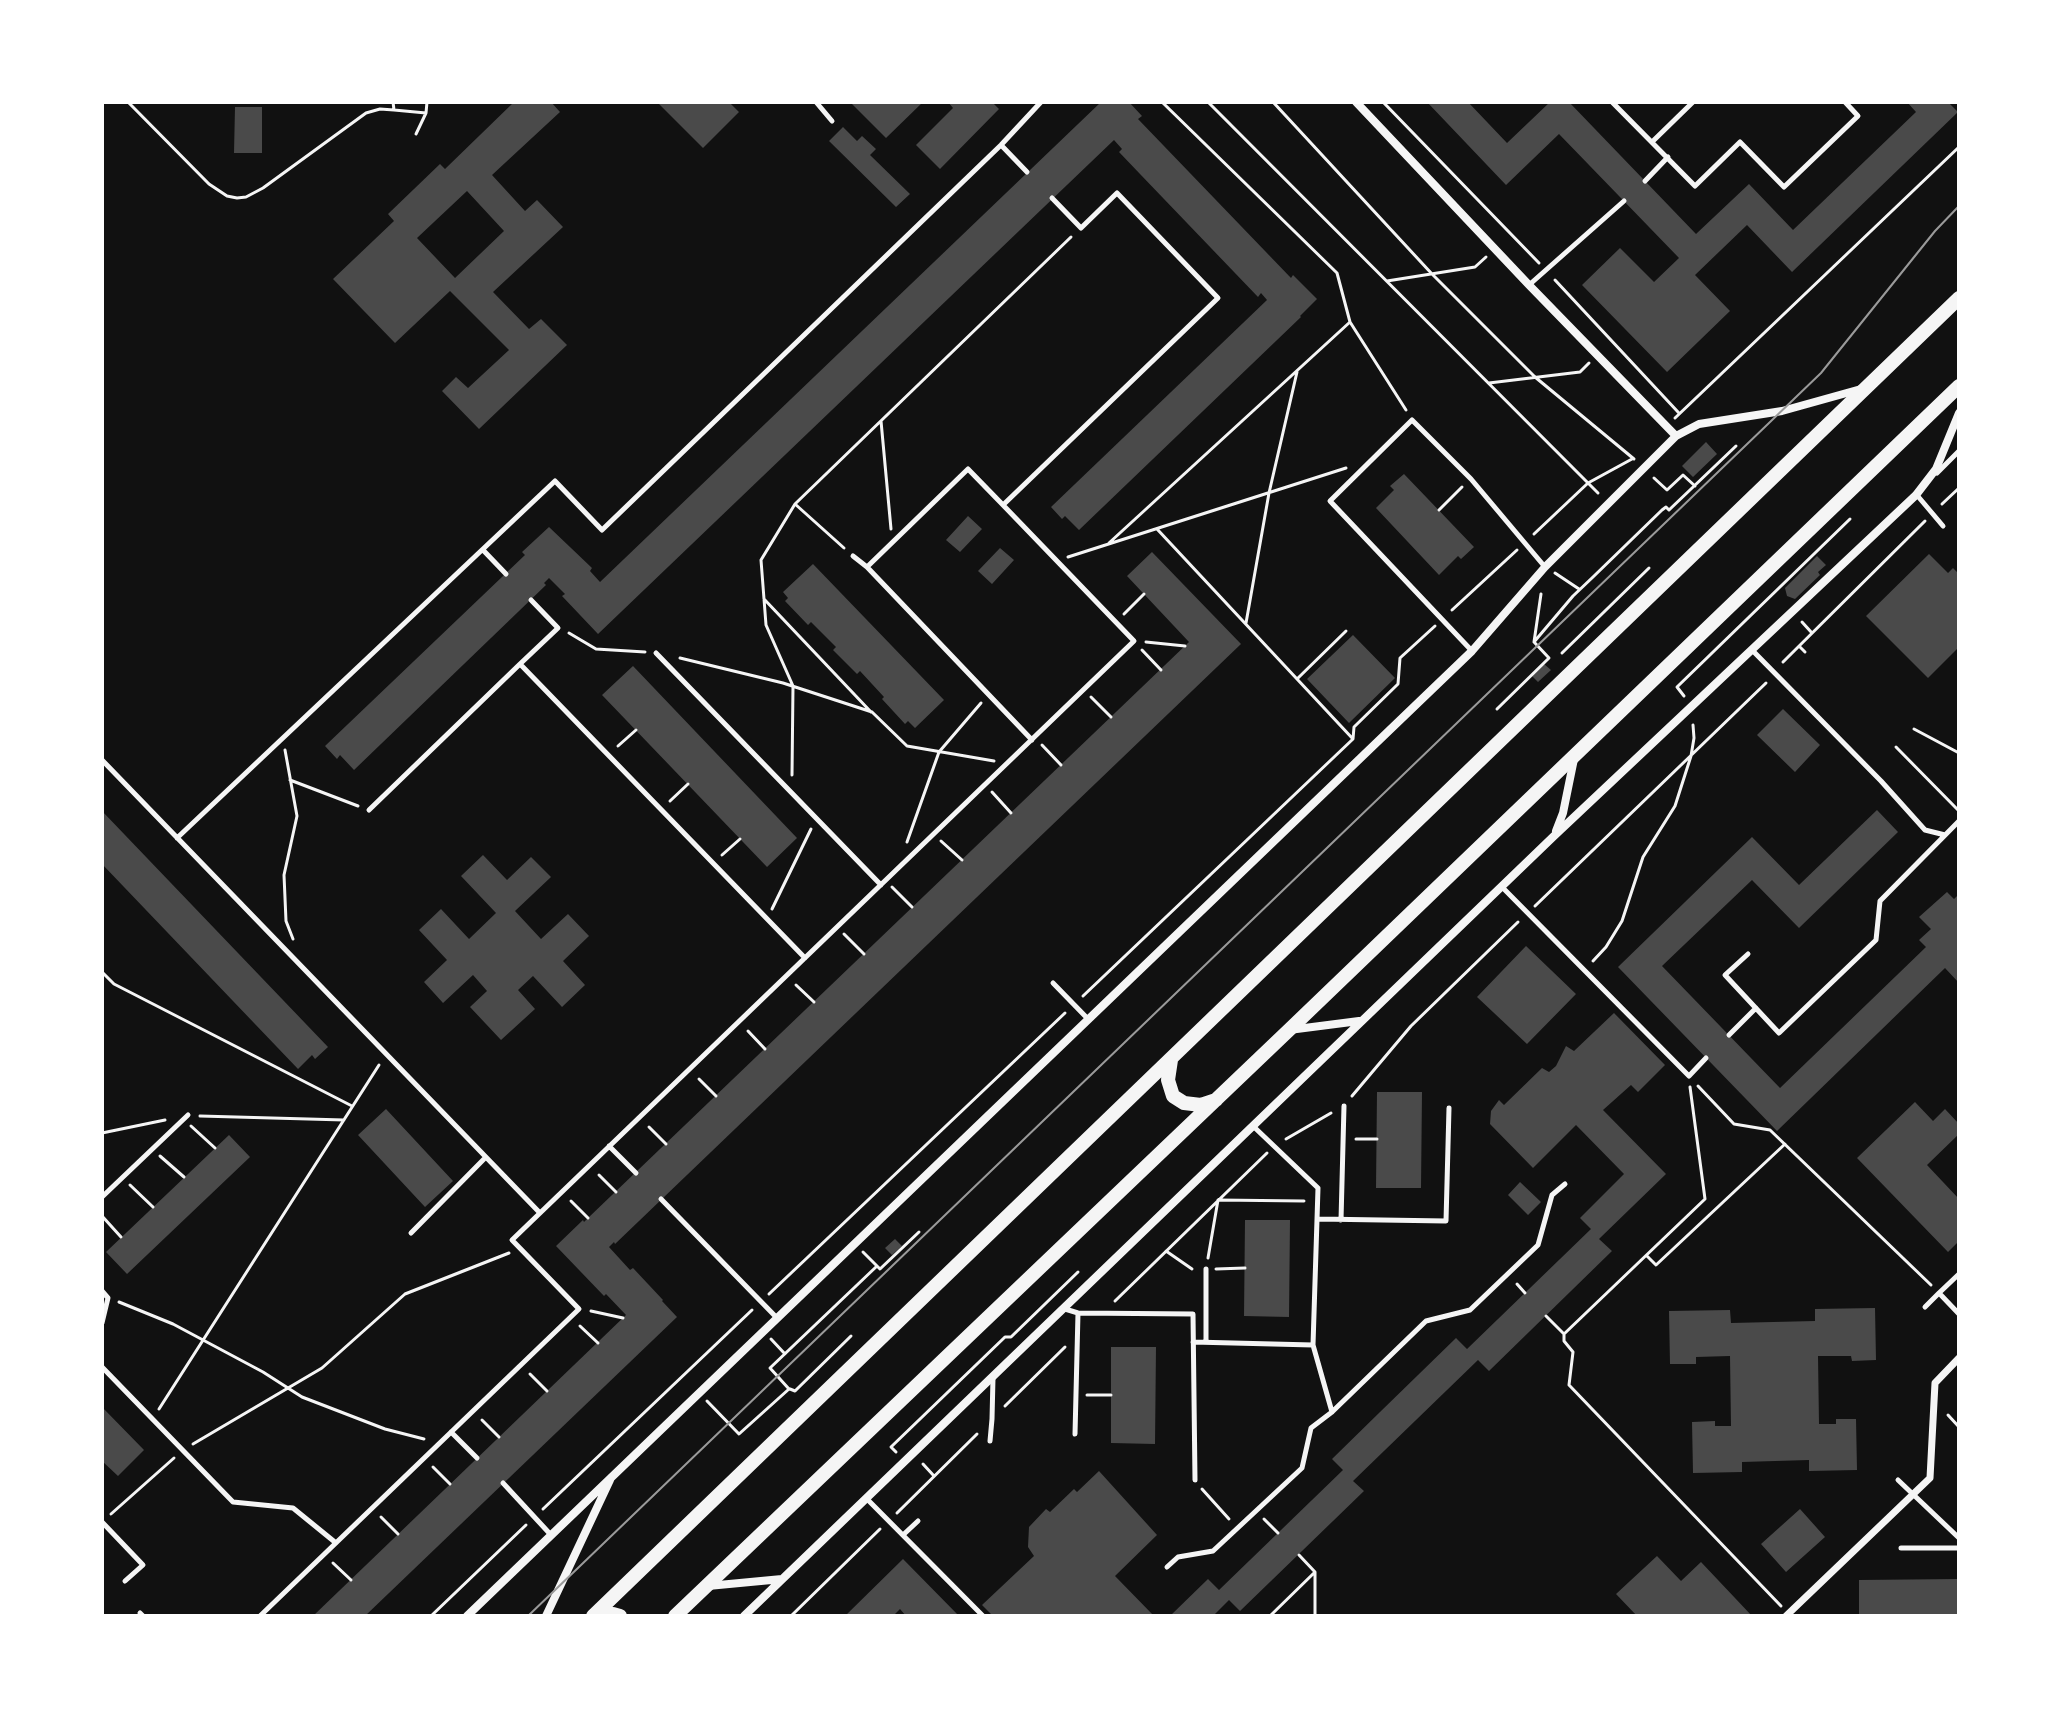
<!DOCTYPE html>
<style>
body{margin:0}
#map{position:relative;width:2061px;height:1718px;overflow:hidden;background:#111;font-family:"IBM Plex Sans",sans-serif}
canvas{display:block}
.frame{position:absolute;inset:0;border:104px solid #fff;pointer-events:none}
</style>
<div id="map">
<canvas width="2061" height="1718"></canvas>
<div class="frame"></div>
</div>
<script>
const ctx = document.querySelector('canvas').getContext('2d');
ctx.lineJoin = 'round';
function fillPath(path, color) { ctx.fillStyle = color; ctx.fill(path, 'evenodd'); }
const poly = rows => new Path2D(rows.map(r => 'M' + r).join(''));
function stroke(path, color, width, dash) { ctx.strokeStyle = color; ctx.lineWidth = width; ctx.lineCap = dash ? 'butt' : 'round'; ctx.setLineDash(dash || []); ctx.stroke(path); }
fillPath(poly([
 [514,102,551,102,560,112,492,175,525,211,537,200,563,227,493,292,529,329,541,319,567,345,479,429,442,391,456,377,468,388,509,350,450,291,395,343,333,279,394,221,388,214,440,164,445,169],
 [467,191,504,231,455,278,417,238],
 [657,102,729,102,739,112,703,148],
 [850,102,923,102,886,138],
 [948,102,992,102,999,109,940,169,916,145,953,108],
 [1101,102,1129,102,1142,116,1138,119,1291,278,1293,275,1317,299,1300,316,1301,317,1079,530,1065,516,1062,519,1051,507,1267,300,1261,293,1258,297,1140,174,1119,152,1122,149,1114,140,598,634,562,596,565,594,549,578,544,583,546,585,354,770,340,755,337,759,325,746,525,555,522,552,549,527,592,568,590,571,600,582],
 [1427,102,1468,102,1507,143,1550,102,1569,102,1696,234,1749,184,1793,230,1916,112,1907,102,1948,102,1958,112,1792,272,1747,225,1695,275,1730,311,1667,372,1582,285,1620,248,1654,282,1679,258,1559,134,1506,185],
 [235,107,262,107,262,153,234,153],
 [843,127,857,141,862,136,876,149,870,155,910,194,896,207,829,141],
 [1706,442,1717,454,1693,477,1682,466],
 [1404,474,1474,547,1461,559,1458,556,1439,575,1376,508,1394,490,1390,486],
 [968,516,982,529,960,552,946,540],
 [1000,548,1014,560,992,584,978,571],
 [1152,552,1241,644,615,1244,614,1242,609,1247,630,1270,633,1268,663,1300,662,1301,677,1317,365,1616,313,1616,626,1315,606,1294,604,1296,556,1246,583,1220,584,1222,588,1218,1189,642,1127,576],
 [1929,554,1948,573,1953,568,1959,574,1959,647,1928,678,1866,616],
 [1817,556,1826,565,1818,572,1820,575,1795,599,1787,596,1785,588],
 [813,564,944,700,915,728,908,721,905,724,882,699,884,697,860,671,857,674,833,650,836,647,811,622,808,625,785,601,788,598,783,592],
 [1353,635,1395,678,1349,723,1307,679],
 [1544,664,1551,670,1538,682,1532,676],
 [633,666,797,838,767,867,602,695],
 [1783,709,1820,745,1795,772,1757,735],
 [1877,810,1898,832,1799,928,1752,880,1662,966,1780,1088,1926,947,1919,940,1931,929,1919,917,1947,892,1954,899,1959,894,1959,983,1945,968,1777,1131,1618,967,1752,837,1799,885],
 [102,811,328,1047,315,1059,312,1055,298,1069,102,864],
 [483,855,507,880,531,857,551,877,515,911,541,939,568,914,589,936,563,961,585,985,562,1007,533,976,518,990,535,1009,501,1040,470,1007,487,991,473,975,443,1003,424,982,447,960,419,930,441,909,469,939,496,913,461,876],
 [1526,946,1576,994,1527,1044,1477,997],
 [1614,1013,1665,1065,1638,1092,1631,1085,1603,1110,1666,1174,1599,1239,1612,1251,1489,1371,1478,1360,1353,1481,1364,1491,1240,1611,1229,1600,1213,1616,1170,1616,1208,1579,1219,1590,1343,1470,1332,1459,1380,1412,1456,1338,1467,1349,1591,1229,1580,1218,1624,1174,1576,1125,1533,1168,1490,1124,1491,1111,1499,1100,1504,1105,1542,1068,1549,1072,1556,1066,1566,1046,1574,1051],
 [1377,1092,1422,1092,1421,1188,1376,1188],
 [1915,1102,1933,1121,1945,1109,1959,1124,1959,1134,1927,1165,1959,1199,1959,1241,1948,1252,1857,1158],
 [386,1109,453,1181,425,1207,358,1135],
 [229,1135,250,1157,127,1274,106,1252],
 [1520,1182,1541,1202,1528,1215,1508,1195],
 [1245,1220,1290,1220,1289,1317,1244,1316],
 [895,1239,902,1246,892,1255,885,1248],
 [1875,1308,1876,1360,1852,1361,1851,1356,1818,1356,1819,1424,1836,1424,1836,1419,1856,1419,1857,1470,1809,1471,1809,1460,1742,1462,1742,1472,1693,1473,1692,1422,1715,1421,1715,1426,1731,1426,1730,1356,1696,1357,1696,1364,1670,1364,1669,1311,1730,1310,1731,1323,1815,1321,1815,1309],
 [1111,1347,1156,1347,1155,1444,1111,1443],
 [102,1407,144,1450,118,1476,102,1461],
 [1099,1471,1157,1535,1115,1576,1154,1616,1111,1616,1109,1614,1107,1616,993,1616,982,1605,1034,1556,1028,1547,1029,1527,1046,1509,1050,1512,1074,1489,1077,1492],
 [1800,1509,1825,1537,1786,1572,1761,1544],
 [1657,1556,1681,1581,1701,1562,1752,1616,1637,1616,1616,1594],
 [903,1559,959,1616,906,1616,900,1609,893,1616,845,1616],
 [1959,1579,1959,1616,1918,1616,1918,1614,1859,1616,1859,1580]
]), '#4a4a4a');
stroke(poly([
 [128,102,209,184,227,196,237,198,246,197,263,188,366,113,380,109,394,110],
 [393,102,394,110,426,113,427,102],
 [1208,102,1598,493],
 [1273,102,1432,274,1535,377,1634,459],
 [1383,102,1539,263],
 [416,134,426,113],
 [1555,280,1678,412],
 [1387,281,1475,267,1486,257],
 [1350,322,1406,410],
 [1489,383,1580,372,1589,363],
 [1675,418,1959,147],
 [881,421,891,529],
 [1654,478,1667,490,1683,475,1695,486],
 [795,504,1071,237],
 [1942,504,1959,488],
 [1439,510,1462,487],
 [1157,529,1353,739],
 [1534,534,1588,483,1632,459],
 [1109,543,1350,322,1337,273,1162,102],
 [1068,557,1346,468],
 [1555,573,1579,589],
 [764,599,871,712],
 [1452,610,1517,550],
 [1124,614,1144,594],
 [1802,622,1812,633],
 [1246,623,1269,493,1297,372],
 [569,633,596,649,645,652],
 [1146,642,1185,646],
 [1534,642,1573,596,1593,577,1662,510,1666,507,1669,510,1736,446],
 [1534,642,1541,594],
 [1799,646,1805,652],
 [1142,650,1161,670],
 [1562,653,1649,568],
 [680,658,783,683,872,712,907,746,994,761],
 [1783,662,1925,521],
 [1297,679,1346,631],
 [1684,696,1677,687,1850,519],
 [1091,697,1111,717],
 [1497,709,1549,658,1534,642],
 [1914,729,1959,753],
 [1042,745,1061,765],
 [618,746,636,730],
 [1896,747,1958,810],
 [285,750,297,816,284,875,286,921,293,939],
 [792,775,793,686,766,625,761,560,795,504,844,548],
 [290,780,358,806],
 [992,792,1011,813],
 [670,801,688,784],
 [941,841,962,860],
 [907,842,939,752,981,703],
 [722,855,740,839],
 [892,887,912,907],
 [1535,906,1766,683],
 [772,909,811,829],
 [844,934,864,954],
 [1593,961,1606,947,1622,921,1643,857,1675,806,1691,756,1694,738,1693,725],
 [102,972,114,984,352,1106],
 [796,985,814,1002],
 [1083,996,1353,739,1354,727,1398,684,1400,658,1435,626],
 [748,1031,765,1049],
 [699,1079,716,1096],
 [1698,1086,1734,1124,1770,1130,1931,1285],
 [1352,1096,1411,1026,1518,922],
 [200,1116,344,1120],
 [191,1126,215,1148],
 [649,1127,666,1144],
 [102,1133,165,1120],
 [1286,1139,1331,1113],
 [1356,1139,1377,1139],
 [160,1156,184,1177],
 [599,1175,616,1192],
 [130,1185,153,1207],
 [571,1201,588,1218],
 [102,1216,121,1237],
 [1166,1251,1192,1269],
 [863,1252,880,1269,919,1232],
 [1647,1256,1656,1265,1785,1144],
 [1208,1258,1218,1200,1304,1201],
 [1216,1269,1245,1268],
 [1517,1284,1525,1293],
 [769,1294,1065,1013],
 [1115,1301,1267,1153],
 [119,1302,173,1324,263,1372,302,1397,385,1429,424,1439],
 [591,1311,623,1318],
 [1546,1316,1564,1334,1705,1199,1690,1087],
 [580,1326,598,1343],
 [1564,1334,1564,1341,1573,1352,1569,1385,1781,1606],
 [771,1339,785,1354],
 [530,1374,547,1391],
 [790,1389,795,1391,851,1336],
 [1087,1395,1111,1395],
 [707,1401,739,1434,789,1389,770,1368,877,1266],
 [1005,1406,1065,1347],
 [159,1409,379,1065],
 [1948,1415,1959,1427],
 [482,1420,499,1437],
 [193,1444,322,1368,405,1294,509,1253],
 [896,1452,891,1447,1005,1337,1011,1337,1078,1272],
 [923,1464,934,1476],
 [433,1467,450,1484],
 [1202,1489,1229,1519],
 [543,1509,752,1310],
 [897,1513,977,1434],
 [111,1514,174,1458],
 [381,1517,398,1534],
 [1264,1519,1278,1533],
 [333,1563,351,1580],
 [1315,1572,1315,1616],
 [431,1616,526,1525],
 [791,1616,880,1529],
 [1270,1616,1315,1572,1299,1555]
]), '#f5f5f5', 3);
stroke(poly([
 [816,102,832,121],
 [1612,102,1695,186,1740,142,1784,187,1858,116,1845,102],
 [1652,142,1693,102],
 [1001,145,1027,172],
 [1645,181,1668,157],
 [1529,285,1624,201],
 [1937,473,1959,451],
 [1916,494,1943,526],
 [483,550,506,574],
 [853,556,867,567,1032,740],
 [867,567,968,469,1003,505],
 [531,600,558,628,520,664,805,958],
 [1752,650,1881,781,1925,830,1945,835],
 [1472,651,1330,501,1412,420,1471,479,1545,567],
 [656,653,881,885],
 [102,760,540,1213],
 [369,810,520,664],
 [177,838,555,481,602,530,1001,145,1041,102],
 [1502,887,1689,1076,1706,1058],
 [1748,954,1725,975,1779,1033,1876,940,1880,901,1959,821],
 [1053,983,1088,1019],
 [1729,1035,1756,1008],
 [609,1146,636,1173],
 [102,1197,188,1115],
 [661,1199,777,1318],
 [1318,1219,1446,1221,1449,1108],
 [1341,1220,1344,1106],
 [411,1233,485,1158],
 [1959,1274,1939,1293,1959,1314],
 [102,1291,108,1298,102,1323],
 [1925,1307,1939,1293],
 [1065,1309,1078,1313,1193,1314,1195,1480],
 [1193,1342,1313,1345,1318,1188,1253,1126],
 [1206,1342,1206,1269],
 [1313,1345,1332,1412],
 [102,1367,233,1502,293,1508,336,1543],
 [451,1432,477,1458],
 [1075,1434,1078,1313],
 [990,1441,992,1419,993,1378],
 [1898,1480,1959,1538],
 [503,1483,551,1535],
 [867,1499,983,1616],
 [102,1522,143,1565,125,1581],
 [903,1535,918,1521],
 [1901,1548,1959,1548],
 [1167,1567,1178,1557,1213,1551,1302,1468,1311,1428,1332,1412,1426,1321,1470,1310,1538,1245,1552,1195,1565,1184],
 [140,1613,143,1616],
 [260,1616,579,1309,512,1240,1134,641,1003,505,1218,298,1117,193,1081,228,1052,198]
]), '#f5f5f5', 5);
stroke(poly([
 [1786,1616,1930,1478,1935,1383,1959,1358]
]), '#f5f5f5', 7);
stroke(poly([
 [1356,102,1529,285,1676,436],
 [1556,831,1563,813,1574,759],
 [1289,1030,1359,1021],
 [708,1586,782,1579],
 [467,1616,1472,651,1545,567,1676,436,1699,424,1782,411,1861,389],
 [546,1616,610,1480],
 [744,1616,1554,836,1916,495,1936,469,1959,413]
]), '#f5f5f5', 8);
stroke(poly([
 [1171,1060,1168,1080,1173,1096,1184,1103,1201,1105,1216,1100],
 [593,1616,1959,298],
 [609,1616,613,1614,620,1616],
 [675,1616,1289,1030,1959,386]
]), '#f5f5f5', 14);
stroke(poly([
 [528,1616,1821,373,1935,231,1959,206]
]), '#9a9a9a', 2);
</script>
